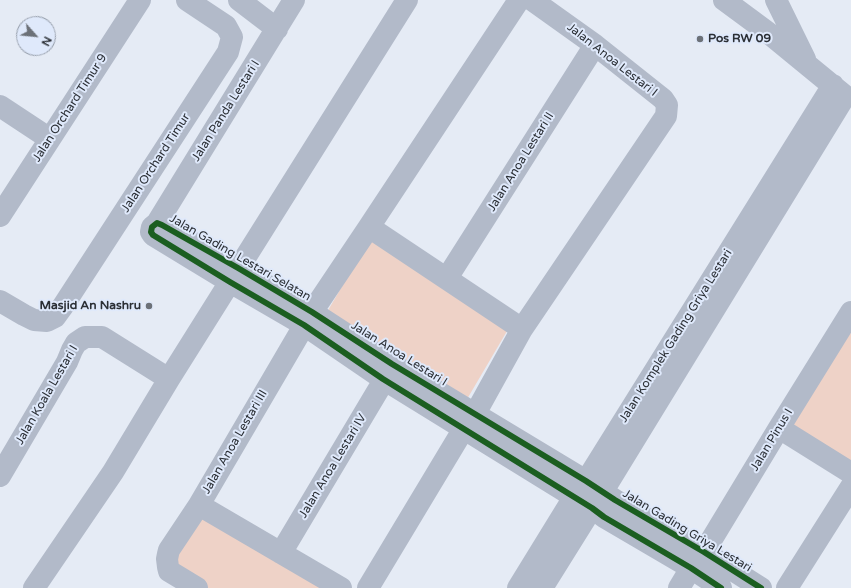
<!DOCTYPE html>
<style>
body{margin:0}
#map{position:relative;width:851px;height:588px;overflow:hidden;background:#e5ebf5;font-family:"Varela Round",sans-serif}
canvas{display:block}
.north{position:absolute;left:16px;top:16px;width:40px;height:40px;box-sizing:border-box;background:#dfe9fb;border:1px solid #979fac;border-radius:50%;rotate:117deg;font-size:11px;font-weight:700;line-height:16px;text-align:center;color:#2b2f35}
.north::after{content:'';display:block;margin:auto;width:14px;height:18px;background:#6c7178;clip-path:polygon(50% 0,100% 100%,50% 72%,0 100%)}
</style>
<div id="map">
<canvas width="851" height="588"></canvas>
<div class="north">N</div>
</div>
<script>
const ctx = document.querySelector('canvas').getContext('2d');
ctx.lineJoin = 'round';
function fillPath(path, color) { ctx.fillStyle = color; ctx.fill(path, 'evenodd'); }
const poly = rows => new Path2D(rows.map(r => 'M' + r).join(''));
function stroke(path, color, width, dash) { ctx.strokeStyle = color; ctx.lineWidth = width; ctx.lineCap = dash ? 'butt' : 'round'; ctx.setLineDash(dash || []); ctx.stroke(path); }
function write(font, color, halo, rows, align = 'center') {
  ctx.font = font + ' "Varela Round",sans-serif'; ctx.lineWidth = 4; ctx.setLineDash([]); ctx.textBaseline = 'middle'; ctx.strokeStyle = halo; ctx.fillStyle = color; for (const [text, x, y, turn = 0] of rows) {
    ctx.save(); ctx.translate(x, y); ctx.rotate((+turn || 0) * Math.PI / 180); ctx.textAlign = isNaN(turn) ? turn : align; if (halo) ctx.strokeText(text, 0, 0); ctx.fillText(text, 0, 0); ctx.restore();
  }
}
fillPath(poly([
 [373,233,510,326,463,406,323,319],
 [851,332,851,464,786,425],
 [200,517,323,588,201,588,170,569]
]), '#eed2c7');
stroke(poly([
 [239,0,277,29],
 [724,0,766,31,844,95],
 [776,0,805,59],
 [0,106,50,139],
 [0,216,140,0],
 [157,223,294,0],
 [369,227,522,329],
 [447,278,595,45],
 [0,301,24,315,34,320,47,321,55,317,63,306,228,52,232,37,226,26,187,0],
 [779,428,851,473],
 [0,476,67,362,72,350,76,343,85,337,102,337,169,379],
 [199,505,341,588],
 [281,553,380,387,390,367],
 [34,588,113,472,169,379,407,0],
 [197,588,169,571,168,567,167,559,168,554,169,550,199,505,312,312,369,227,519,0],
 [368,588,460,435,475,414,522,329,666,116,667,105,663,99,595,45,532,0],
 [518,588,574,497,586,481,833,85],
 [542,588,592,508,603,491,845,96],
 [679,588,691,568,704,552,779,428,851,312],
 [721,588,691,568,604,517,592,508,383,379,304,325,230,282,153,235,151,232,152,227,157,223,162,225,238,268,312,312,392,364,586,481,615,500,704,552,761,588],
 [787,588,851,487]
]), '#b2bac9', 22);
stroke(poly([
 [721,588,691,568,604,517,592,508,383,379,304,325,230,282,153,235,151,232,152,227,157,223,162,225,238,268,312,312,392,364,586,481,615,500,704,552,761,588]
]), '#1b5e20', 6);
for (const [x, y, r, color] of [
 [700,39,4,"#6c7178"],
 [149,306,4,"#6c7178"]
]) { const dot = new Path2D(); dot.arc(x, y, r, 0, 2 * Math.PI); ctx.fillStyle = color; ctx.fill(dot); stroke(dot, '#dfe9fb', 1.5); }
write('bold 12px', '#2b2f35', '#dfe9fb', [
 ["Pos RW 09",708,39],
 ["Masjid An Nashru",141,306,"right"]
], 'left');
write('12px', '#2b2f35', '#dfe9fb', [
 ["Jalan Anoa Lestari I",612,60,38],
 ["Jalan Orchard Timur 9",70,108,-57],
 ["Jalan Panda Lestari I",226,111,-58],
 ["Jalan Anoa Lestari II",521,162,-58],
 ["Jalan Orchard Timur",156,163,-57],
 ["Jalan Gading Lestari Selatan",240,258,30],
 ["Jalan Komplek Gading Griya Lestari",676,336,-58],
 ["Jalan Anoa Lestari I",399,354,32],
 ["Jalan Koala Lestari I",47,395,-60],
 ["Jalan Pinus I",772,440,-59],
 ["Jalan Anoa Lestari III",235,442,-60],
 ["Jalan Anoa Lestari IV",333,466,-59],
 ["Jalan Gading Griya Lestari",687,531,31]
]);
</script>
